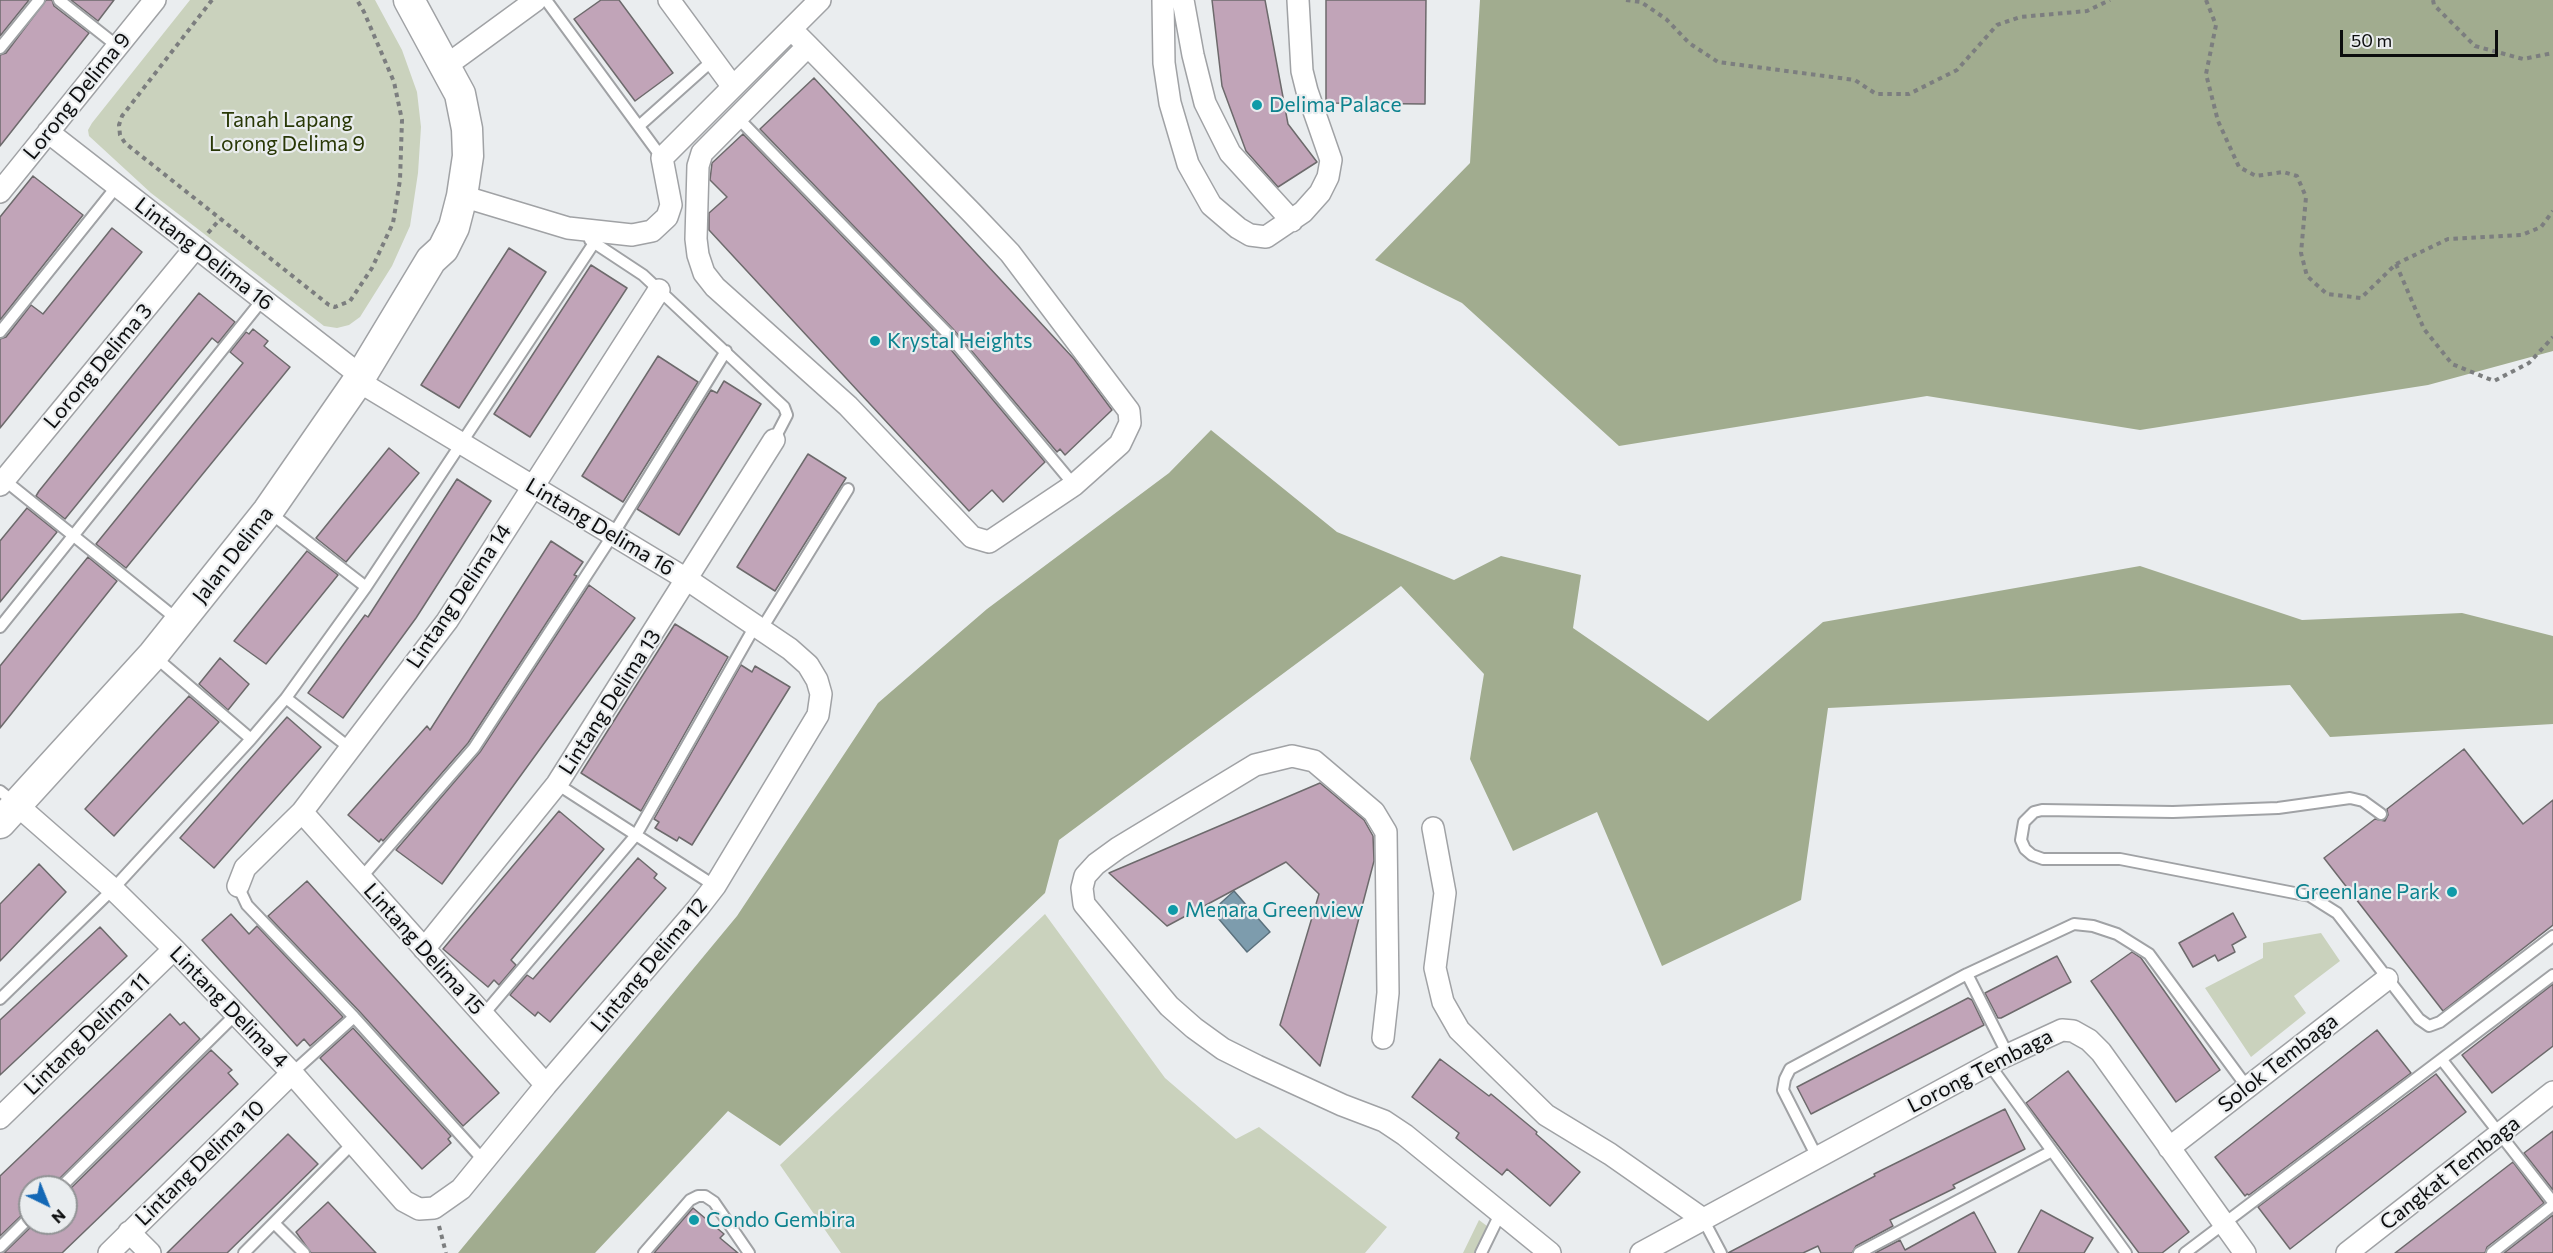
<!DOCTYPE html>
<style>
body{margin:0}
#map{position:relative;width:2553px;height:1253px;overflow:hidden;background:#eaedef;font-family:Commissioner,sans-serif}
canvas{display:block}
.north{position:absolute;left:18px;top:1175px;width:60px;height:60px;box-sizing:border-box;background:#eaedef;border:2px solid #919395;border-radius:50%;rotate:137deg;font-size:16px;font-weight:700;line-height:24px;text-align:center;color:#0c0d0e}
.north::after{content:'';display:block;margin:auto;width:21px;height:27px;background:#1468b6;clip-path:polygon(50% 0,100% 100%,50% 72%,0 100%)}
.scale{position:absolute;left:2340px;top:30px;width:158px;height:27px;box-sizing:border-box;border:3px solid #0c0d0e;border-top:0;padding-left:8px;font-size:18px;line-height:21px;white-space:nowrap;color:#0c0d0e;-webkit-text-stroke:4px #eaedef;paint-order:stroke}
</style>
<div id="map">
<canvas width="2553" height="1253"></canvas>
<div class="north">N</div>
<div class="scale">50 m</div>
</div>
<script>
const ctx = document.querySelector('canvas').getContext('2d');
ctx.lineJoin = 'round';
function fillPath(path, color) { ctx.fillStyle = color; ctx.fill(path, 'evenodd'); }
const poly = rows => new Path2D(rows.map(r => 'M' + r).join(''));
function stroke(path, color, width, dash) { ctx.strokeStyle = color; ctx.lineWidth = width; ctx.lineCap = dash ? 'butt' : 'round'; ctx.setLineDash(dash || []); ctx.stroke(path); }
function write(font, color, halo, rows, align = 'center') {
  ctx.font = font + ' Commissioner,sans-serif'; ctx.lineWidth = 4.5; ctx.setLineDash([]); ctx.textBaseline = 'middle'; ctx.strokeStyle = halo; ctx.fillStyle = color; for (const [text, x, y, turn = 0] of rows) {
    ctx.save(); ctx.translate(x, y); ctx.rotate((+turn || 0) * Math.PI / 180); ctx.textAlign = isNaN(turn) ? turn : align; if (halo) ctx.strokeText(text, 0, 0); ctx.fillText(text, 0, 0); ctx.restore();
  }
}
fillPath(poly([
 [190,0,375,0,402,50,417,92,421,127,418,173,410,226,392,266,360,317,349,325,337,328,324,326,151,193,89,136,88,130,92,123],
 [1045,914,1165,1078,1236,1139,1259,1127,1387,1227,1365,1253,841,1253,780,1165],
 [2321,933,2340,961,2294,996,2306,1013,2251,1057,2205,988,2263,958,2263,943],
 [1479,1220,1487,1226,1474,1253,1463,1253]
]), '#cad2bd');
fillPath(poly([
 [1480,0,2553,0,2553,351,2428,385,2140,430,1927,396,1619,446,1462,303,1375,260,1470,163],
 [1211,430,1337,532,1454,580,1501,556,1581,575,1573,628,1708,721,1823,622,2140,566,2302,620,2462,613,2553,636,2553,724,2330,737,2290,685,1828,708,1801,900,1662,966,1597,812,1513,851,1470,759,1484,674,1401,586,1059,840,1045,893,780,1146,728,1111,595,1253,458,1253,737,916,878,703,987,609,1169,473]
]), '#a1ac8f');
const water = poly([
 [1234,891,1270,932,1247,952,1212,911,1234,891]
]);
fillPath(water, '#7d9cad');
stroke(water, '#5b717d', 1.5);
const building = poly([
 [0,0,29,0,0,36,0,0],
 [46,0,52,0,54,6,89,33,0,146,0,55,6,53,46,0],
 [71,0,114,0,98,21,71,0],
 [601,0,619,0,673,73,635,101,574,19,601,0],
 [1212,0,1265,0,1288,124,1317,162,1278,187,1246,151,1222,86,1212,0],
 [1326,0,1426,0,1425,104,1326,103,1326,0],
 [814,78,1074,359,1112,410,1065,455,1060,449,1057,452,953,329,760,129,814,78],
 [743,134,942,339,1045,462,1003,502,992,490,969,511,709,230,709,213,727,197,710,180,712,163,743,134],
 [33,176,83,215,0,320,0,217,33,176],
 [112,228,142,252,0,428,0,339,6,337,31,305,43,314,112,228],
 [509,248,546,272,459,408,421,385,509,248],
 [591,265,627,288,530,437,494,414,591,265],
 [199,293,235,322,218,343,212,338,65,519,36,496,39,491,199,293],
 [253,329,268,341,264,346,290,367,126,568,96,544,243,363,230,352,246,332,249,334,253,329],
 [658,356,698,382,623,502,582,476,658,356],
 [724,381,761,404,679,535,637,509,711,390,717,393,724,381],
 [389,448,419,473,346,562,316,538,389,448],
 [808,454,846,478,775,591,737,567,808,454],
 [457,479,491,501,416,618,343,718,308,693,365,615,368,617,457,479],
 [27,508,57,532,0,602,0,541,27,508],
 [551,541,583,562,574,575,577,576,468,743,383,841,381,839,379,842,348,815,427,726,430,730,551,541],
 [307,551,338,575,266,664,234,641,307,551],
 [88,557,117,581,0,728,0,666,88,557],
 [589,585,635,618,442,884,396,850,480,752,589,585],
 [675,624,728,657,641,811,581,773,675,624],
 [220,658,249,684,228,710,199,684,220,658],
 [741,665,752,672,755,666,790,687,692,845,679,837,677,841,655,828,659,822,654,819,741,665],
 [189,696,219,722,114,836,85,809,189,696],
 [287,717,321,747,214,868,180,838,287,717],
 [2464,749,2523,824,2553,800,2553,925,2443,1011,2324,858,2375,819,2385,821,2388,815,2387,809,2464,749],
 [1320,783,1364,820,1373,836,1374,861,1320,1066,1280,1025,1319,894,1286,862,1167,926,1109,873,1320,783],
 [559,811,604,849,511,960,516,965,499,985,494,980,488,987,443,949,559,811],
 [638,858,657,874,654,878,666,888,550,1022,538,1012,535,1016,510,995,527,975,533,979,638,858],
 [39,864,66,892,0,961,0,904,39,864],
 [307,881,499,1093,463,1126,360,1012,268,916,307,881],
 [2233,913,2246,937,2232,945,2235,952,2218,961,2215,955,2193,967,2179,943,2233,913],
 [231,914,249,934,257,926,343,1017,310,1046,304,1039,297,1046,202,940,231,914],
 [100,927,127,956,0,1075,0,1020,100,927],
 [2132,952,2141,958,2220,1070,2176,1102,2091,981,2132,952],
 [2057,956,2071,982,2001,1018,1998,1018,1985,993,2057,956],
 [2553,984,2553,1046,2492,1093,2462,1055,2553,984],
 [1968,998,1972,1000,1984,1025,1811,1114,1797,1087,1968,998],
 [170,1014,180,1025,184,1022,200,1039,56,1182,54,1187,30,1187,30,1210,25,1212,0,1236,0,1176,170,1014],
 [353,1028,451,1136,448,1139,451,1143,422,1169,320,1058,353,1028],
 [2377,1030,2411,1073,2249,1195,2247,1194,2245,1196,2215,1157,2377,1030],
 [211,1050,232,1070,228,1073,238,1084,62,1253,4,1253,35,1223,66,1223,66,1193,211,1050],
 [1440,1059,1489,1096,1491,1094,1537,1132,1536,1134,1580,1172,1550,1206,1507,1169,1502,1175,1456,1138,1459,1133,1412,1097,1440,1059],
 [2068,1071,2189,1232,2162,1253,2139,1253,2026,1103,2068,1071],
 [2436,1074,2466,1112,2290,1249,2258,1207,2436,1074],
 [2005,1109,2025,1149,1953,1185,1955,1188,1890,1220,1893,1226,1856,1246,1852,1253,1821,1253,1818,1246,1803,1253,1728,1253,1875,1176,1874,1174,2005,1109],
 [2553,1131,2553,1190,2524,1153,2553,1131],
 [288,1134,318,1164,227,1253,167,1253,288,1134],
 [2513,1162,2544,1203,2487,1247,2485,1253,2395,1253,2513,1162],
 [328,1202,376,1253,311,1253,296,1232,328,1202],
 [693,1208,724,1234,720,1238,738,1253,654,1253,693,1208],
 [2041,1210,2093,1238,2084,1253,2018,1253,2041,1210],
 [1974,1212,1996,1253,1875,1253,1900,1240,1905,1250,1974,1212],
 [2553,1215,2553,1253,2504,1253,2553,1215]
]);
fillPath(building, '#c1a4b8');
stroke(building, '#6d6a6c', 1.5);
const lane = poly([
 [59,0,116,45],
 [546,0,662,158],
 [0,48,39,0],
 [737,117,948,334,1074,485],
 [639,126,713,60],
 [590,240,643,275,784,407,787,415,774,440],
 [0,332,117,186],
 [3,479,178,620],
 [269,512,366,587],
 [0,627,263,299],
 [761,630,848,489],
 [154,656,251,739],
 [286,698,351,749],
 [557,784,715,886],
 [0,791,15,803],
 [2381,814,2363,801,2350,798,2278,808,2173,812,2042,810,2034,812,2024,822,2021,840,2025,849,2032,855,2043,859,2120,859,2310,896,2337,913,2419,1019,2429,1026,2440,1022,2553,936],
 [361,878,474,748,612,536,726,351],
 [238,886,247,905,354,1017,484,1161],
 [1967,974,2008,1055],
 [0,999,113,889,251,739,286,698,366,587,594,243],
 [483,1015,636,835,755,626],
 [2442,1060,2553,1202],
 [1989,1064,2126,1253],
 [292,1073,354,1017],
 [1817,1157,1783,1090,1785,1079,1790,1069,1967,974,2074,924,2093,926,2117,934,2149,954,2247,1087],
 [61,1187,236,1014],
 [1703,1219,1721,1253],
 [274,1223,304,1253],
 [0,1247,30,1217],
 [244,1253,352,1144],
 [644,1253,690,1200,698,1196,705,1196,714,1202,749,1253],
 [1481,1253,1501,1212],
 [1859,1253,2052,1151],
 [2185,1253,2553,975],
 [2492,1253,2553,1205]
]);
const street = poly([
 [669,0,733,87],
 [1163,0,1164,63,1170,103,1188,164,1211,205,1238,228,1250,235,1266,237,1303,212,1320,193,1328,177,1331,160,1307,91,1302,71,1298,0],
 [1183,0,1193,55,1205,103,1230,153,1292,221],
 [791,29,808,46,971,212,1010,253,1129,411,1130,423,1120,444,1074,485,989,542,972,537,848,406,715,287,704,273,698,255,696,239,698,166,702,153,808,46],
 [443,68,536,0],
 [48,132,361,376],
 [0,192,155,0],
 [462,196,568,228,632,235,652,231,667,217,671,205,662,158,820,0],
 [0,485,196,247],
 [17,805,113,889,174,949,292,1073,404,1201,419,1209,434,1208,461,1189,546,1085,698,908,715,886,818,715,821,694,817,680,808,665,790,649,688,580,358,381],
 [302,812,546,1085],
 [1433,828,1445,893,1435,968,1443,1002,1459,1030,1546,1115,1610,1154,1703,1219],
 [238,886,245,868,302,812,447,621,659,290],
 [424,949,557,784,774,440],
 [1383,1038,1388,993,1386,832,1374,812,1314,761,1292,756,1255,765,1118,848,1096,864,1085,876,1082,888,1084,904,1169,1006,1194,1028,1223,1049,1257,1066,1342,1105,1384,1121,1405,1135,1550,1253],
 [0,1118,174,949],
 [2169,1148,2387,979],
 [129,1232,150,1253],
 [109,1253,292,1073],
 [1641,1253,1999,1059,2062,1030,2073,1031,2089,1040,2101,1052,2245,1253],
 [2347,1253,2553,1092]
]);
const secondary = poly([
 [0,823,153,655,268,511,358,381,431,260,443,249,454,227,462,196,468,156,467,129,460,94,409,0]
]);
stroke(lane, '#a0a2a5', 14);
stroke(street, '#a0a2a5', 24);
stroke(secondary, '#a0a2a5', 33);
stroke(poly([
 [212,0,122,116,119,125,120,135,125,143,329,305,335,307,350,301,372,268,393,223,400,180,402,120,394,82,364,12,357,0],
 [1626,0,1641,2,1666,19,1689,43,1718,62,1855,80,1876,94,1909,94,1957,70,1997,25,2020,17,2087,11,2110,0],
 [2206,0,2216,25,2206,74,2218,121,2239,167,2256,176,2283,172,2297,176,2306,197,2301,253,2307,276,2327,294,2361,298,2396,264,2448,239,2522,235,2541,227,2553,211],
 [2433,0,2434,5,2475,46,2523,59,2553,53],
 [208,233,220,219],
 [2396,264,2424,329,2452,364,2494,381,2529,363,2553,337],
 [439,1226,446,1253]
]), '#7c7e7f', 4, [4.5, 4.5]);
stroke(lane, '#fff', 10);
stroke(street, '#fff', 21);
stroke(secondary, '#fff', 30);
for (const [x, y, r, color] of [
 [1257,105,6,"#0f9aa8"],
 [875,341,6,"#0f9aa8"],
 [2452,892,6,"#0f9aa8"],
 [1173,910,6,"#0f9aa8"],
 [694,1220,6,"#0f9aa8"]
]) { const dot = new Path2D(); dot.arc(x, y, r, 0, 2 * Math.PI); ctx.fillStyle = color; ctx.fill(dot); stroke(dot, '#eaedef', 2); }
write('21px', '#0c0d0e', '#eaedef', [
 ["Lorong Delima 9",77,96,-51],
 ["Lintang Delima 16",204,254,38],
 ["Lorong Delima 3",98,366,-50],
 ["Lintang Delima 16",600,527,31],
 ["Jalan Delima",233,555,-52],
 ["Lintang Delima 14",459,596,-56],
 ["Lintang Delima 13",610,702,-57],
 ["Lintang Delima 15",424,949,48],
 ["Lintang Delima 12",649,965,-50],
 ["Lintang Delima 4",229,1007,46],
 ["Lintang Delima 11",87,1034,-44],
 ["Solok Tembaga",2278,1063,-38],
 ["Lorong Tembaga",1980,1071,-27],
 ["Lintang Delima 10",200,1163,-44],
 ["Cangkat Tembaga",2450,1173,-38]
]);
write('21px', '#0d838f', '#eaedef', [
 ["Delima Palace",1269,105],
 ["Krystal Heights",887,341],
 ["Greenlane Park",2440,892,"right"],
 ["Menara Greenview",1185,910],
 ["Condo Gembira",706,1220]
], 'left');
write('21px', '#293806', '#eaedef', [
 ["Tanah Lapang",287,120],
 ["Lorong Delima 9",287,144]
]);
</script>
